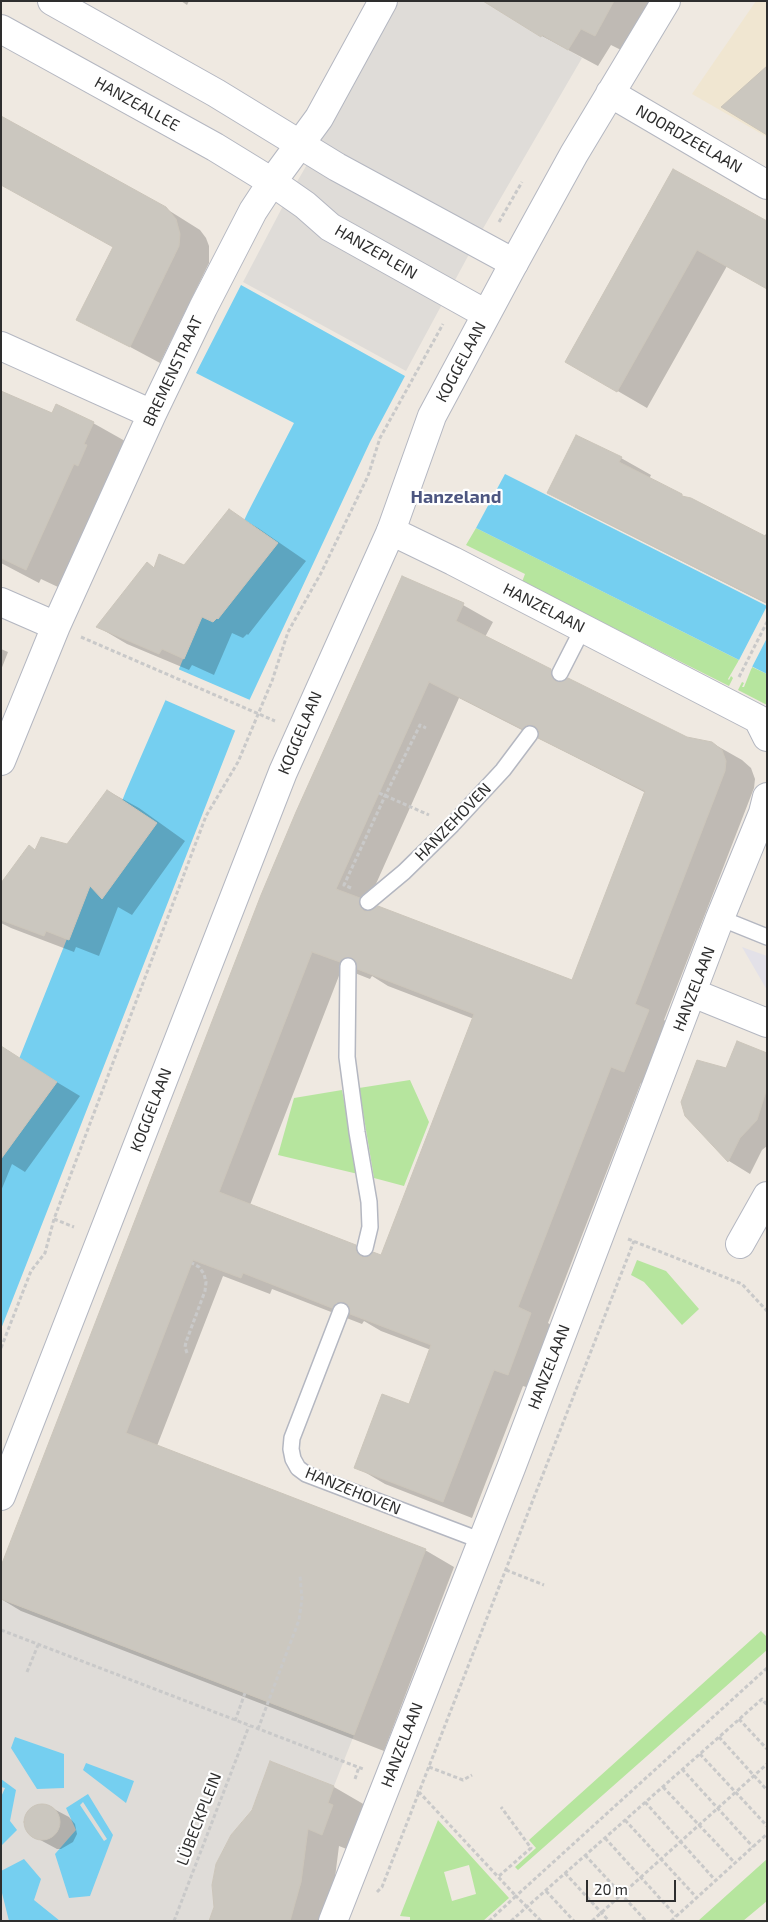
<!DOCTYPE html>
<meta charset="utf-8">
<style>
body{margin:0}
#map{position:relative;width:768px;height:1922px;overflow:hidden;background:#efe9e1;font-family:"Exo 2",sans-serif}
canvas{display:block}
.frame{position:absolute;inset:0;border:2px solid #2e2e2e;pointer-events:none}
.scale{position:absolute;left:586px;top:1880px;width:90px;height:22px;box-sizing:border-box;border:2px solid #2e2e2e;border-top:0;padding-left:6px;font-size:15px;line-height:18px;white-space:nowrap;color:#2e2e2e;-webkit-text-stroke:4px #fff;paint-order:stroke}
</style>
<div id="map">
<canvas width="768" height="1922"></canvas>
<div class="frame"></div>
<div class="scale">20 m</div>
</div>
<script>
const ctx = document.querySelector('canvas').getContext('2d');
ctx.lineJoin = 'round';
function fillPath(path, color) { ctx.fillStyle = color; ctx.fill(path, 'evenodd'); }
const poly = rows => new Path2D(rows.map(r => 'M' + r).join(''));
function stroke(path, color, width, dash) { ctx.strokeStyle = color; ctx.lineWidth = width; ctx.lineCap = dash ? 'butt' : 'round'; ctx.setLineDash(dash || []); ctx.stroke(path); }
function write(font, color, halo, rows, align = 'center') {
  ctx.font = font + ' "Exo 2",sans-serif'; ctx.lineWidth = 4.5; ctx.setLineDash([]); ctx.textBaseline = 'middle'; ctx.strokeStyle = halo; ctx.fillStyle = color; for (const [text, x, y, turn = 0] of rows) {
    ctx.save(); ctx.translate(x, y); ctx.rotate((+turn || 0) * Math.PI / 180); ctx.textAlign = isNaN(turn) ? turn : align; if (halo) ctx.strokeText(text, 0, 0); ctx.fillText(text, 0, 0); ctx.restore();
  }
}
fillPath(poly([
 [742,947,767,956,767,990]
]), '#e3e1e8');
fillPath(poly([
 [756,1,767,1,767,137,692,94]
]), '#f0e6d1');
fillPath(poly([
 [476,528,739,660,728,679,729,680,731,676,733,678,729,686,522,582,525,574,466,545],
 [752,667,767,674,767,705,738,690,742,682,744,683,742,687,744,687],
 [410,1080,429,1122,404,1186,374,1178,359,1088],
 [342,1090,358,1174,278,1155,294,1098],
 [637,1260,666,1271,699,1309,682,1325,644,1282,631,1275],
 [761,1631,767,1637,767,1650,518,1870,515,1867,536,1848,529,1840],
 [438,1820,509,1898,483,1921,410,1921,410,1917,400,1916],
 [469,1865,476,1894,452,1901,444,1872],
 [767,1859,767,1901,743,1921,698,1921]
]), '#b6e59e');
fillPath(poly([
 [399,1,509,1,529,29,541,37,548,28,545,37,582,58,481,232,406,371,243,282,283,206,331,123],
 [1,1599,354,1735,334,1786,270,1761,252,1809,231,1835,216,1864,212,1885,213,1896,216,1901,209,1921,1,1921]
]), '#dfdcd8');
fillPath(poly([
 [241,285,405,376,370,442,235,731,1,1329,1,1104,126,791,179,669,210,593,248,512,294,423,196,373],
 [505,474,767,606,767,674,476,528],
 [15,1737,64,1754,64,1788,37,1789,11,1748],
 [86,1763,134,1781,126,1803,83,1770],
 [1,1779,16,1790,10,1821,17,1830,1,1846,1,1797,5,1788,1,1787],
 [88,1794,113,1835,90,1896,69,1898,55,1854,76,1830,66,1808],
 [83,1802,107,1839,104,1841,80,1805],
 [24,1859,41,1879,34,1900,60,1921,9,1921,1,1889,1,1871]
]), '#75cff0');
fillPath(poly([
 [767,606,767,638,751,669,738,662],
 [178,669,250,700,236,731,165,700]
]), '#efe9e1');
fillPath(poly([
 [181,1,189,1,187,5],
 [511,1,651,1,625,52,611,45,598,66,542,36],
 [674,170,727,266,647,408,597,379],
 [165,208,200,230,206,238,209,246,209,263,160,363,78,319],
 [1,394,53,415,93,423,125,441,58,587,41,579,39,583,1,563],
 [577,436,621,458,651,475,649,479,688,499,764,537,767,532,767,604,578,509,548,492],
 [229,511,258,528,306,561,248,635,247,634,243,638,232,633,214,675,192,665,189,670,127,644,98,627,148,564,155,568,185,566],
 [403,577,463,605,493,622,485,637,686,739,712,743,742,760,751,768,755,779,754,788,664,1020,677,1028,654,1088,641,1083,548,1323,560,1331,538,1391,523,1386,472,1518,385,1484,356,1467,409,1406,431,1350,381,1331,364,1321,362,1324,272,1289,270,1294,223,1276,157,1446,425,1550,454,1567,384,1751,21,1611,1,1599,1,1570],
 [459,698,646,793,573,982,376,909,367,904],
 [342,968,370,979,372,976,388,986,474,1019,382,1256,372,1255,356,1246,250,1205],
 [331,1299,351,1311,351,1314,329,1301],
 [1,649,8,652,1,670],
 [108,791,139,808,185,841,132,915,118,907,99,956,76,947,74,952,11,928,1,923,1,885,29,846,36,851,68,846],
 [767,1054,767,1146,762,1150,750,1174,729,1161,688,1118,727,1069],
 [1,1060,30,1066,80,1096,25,1172,12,1164,1,1191],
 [271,1762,334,1787,365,1805,354,1852,339,1846,332,1901,326,1921,210,1921],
 [38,1805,52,1808,69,1817,75,1824,77,1834,73,1842,61,1849,57,1849,31,1835,25,1823,27,1814]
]), '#0003');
const building = poly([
 [483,1,614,1,595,36,581,29,568,50,542,35,541,37,483,1],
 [767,66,767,135,721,107,767,66],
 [1,116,166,207,176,219,180,234,179,246,130,347,76,320,113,247,1,185,1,116],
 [673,169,767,221,767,289,697,250,617,392,565,362,673,169],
 [1,391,52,413,56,404,94,422,84,444,87,445,78,466,74,464,26,570,1,558,1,391],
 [576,435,622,457,619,462,682,494,682,496,691,498,767,537,767,603,547,493,576,435],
 [229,509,278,543,218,619,217,618,213,622,202,617,184,659,162,649,159,654,96,627,147,562,154,568,159,554,184,565,229,509],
 [402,576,464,603,456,621,551,669,551,674,555,681,561,682,568,678,687,737,712,742,722,750,726,761,725,771,635,1004,649,1010,624,1072,611,1067,518,1307,531,1313,508,1375,494,1370,443,1502,354,1468,382,1394,409,1404,431,1345,350,1314,349,1306,344,1302,336,1303,332,1308,243,1273,241,1278,193,1260,126,1433,426,1549,354,1735,1,1599,1,1566,261,895,296,812,402,576],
 [429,682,522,729,527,725,535,726,539,731,538,738,645,791,572,980,378,906,370,911,364,911,359,904,360,898,336,889,429,682],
 [312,952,340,962,344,958,352,958,356,962,357,969,474,1014,381,1255,373,1252,368,1257,362,1257,356,1251,356,1245,219,1192,312,952],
 [107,790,157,823,102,899,90,886,69,940,46,931,44,936,1,920,1,883,29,845,35,850,41,837,67,844,107,790],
 [737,1041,767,1053,767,1088,757,1120,740,1138,728,1162,685,1116,681,1102,697,1060,726,1068,737,1041],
 [1,1046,57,1082,1,1159,1,1046],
 [270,1761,334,1786,328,1803,333,1805,322,1835,308,1829,301,1882,290,1921,209,1921,214,1907,212,1885,216,1864,231,1835,252,1810,270,1761],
 '24 1822a18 18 0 1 1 36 0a18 18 0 1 1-36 0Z'
]);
fillPath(building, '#cbc7bf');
stroke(building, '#cbc5ba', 1);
const service = poly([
 [560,673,583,628],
 [368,902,404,872,452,825,503,770,530,734],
 [720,918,767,937],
 [348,966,347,1057,357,1132,369,1202,370,1227,365,1248],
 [341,1311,292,1438,291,1449,293,1459,298,1468,306,1474,482,1541]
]);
const minor = poly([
 [610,93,767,185],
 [514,263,574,154,666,1],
 [1,346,152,414],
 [1,602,56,626],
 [1,761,56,626,152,414,203,308,253,211,272,182,319,118,383,1],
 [693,993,767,1023],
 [740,1244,767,1196],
 [1,1496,283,772,391,531]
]);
const tertiary = poly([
 [52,1,216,93,337,167,514,263,432,416,391,531,453,561,758,719,767,737],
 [1,29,215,147,272,182,305,205,330,227,486,314],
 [333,1921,511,1468,720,918,763,813,767,797]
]);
stroke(service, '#b4b7c1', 18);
stroke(minor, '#b4b7c1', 30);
stroke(tertiary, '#b4b7c1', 30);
stroke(poly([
 [499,222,522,182],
 [81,637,275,721],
 [739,677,767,622],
 [379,793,429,815],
 [351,888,344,885,385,796,420,725,426,728],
 [54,1219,74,1227],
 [628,1239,742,1284,767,1311],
 [1,1348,31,1271,45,1253,54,1219,206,816,238,762,272,681,288,632,321,573,368,476,380,438,443,324],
 [187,1353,185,1347,186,1342,205,1291,206,1282,204,1274,199,1267,192,1263],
 [506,1570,544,1585],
 [1,1630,363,1769],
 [27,1672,38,1645],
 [739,1719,767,1749],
 [235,1721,245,1693],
 [258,1729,299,1620,302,1599,300,1575],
 [719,1737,767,1790],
 [700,1754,767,1826],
 [429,1767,463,1780,472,1775],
 [682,1769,753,1847],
 [355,1779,359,1767],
 [663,1787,735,1863],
 [645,1802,716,1881],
 [625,1820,697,1898],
 [605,1838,676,1916],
 [585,1855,646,1921],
 [565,1873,609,1921],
 [499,1876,531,1848,501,1807],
 [546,1891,574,1921],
 [377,1892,382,1887,419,1792,417,1791],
 [174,1921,249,1726],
 [489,1921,516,1896,419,1792,634,1241],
 [511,1921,762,1699,767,1705],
 [541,1921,516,1896,767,1668],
 [592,1921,767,1764],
 [671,1921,767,1834]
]), '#c9c9c9', 3, [4, 2.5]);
stroke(service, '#fff', 15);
stroke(minor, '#fff', 28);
stroke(tertiary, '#fff', 28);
write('16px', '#2e2e2e', '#fff', [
 ["HANZEALLEE",137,104,29],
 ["NOORDZEELAAN",689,139,30],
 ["HANZEPLEIN",376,252,30],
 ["KOGGELAAN",461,362,-62],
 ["BREMENSTRAAT",173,371,-65],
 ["HANZELAAN",544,608,27],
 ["KOGGELAAN",300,733,-67],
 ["HANZEHOVEN",453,822,-46],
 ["HANZELAAN",694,989,-69],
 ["KOGGELAAN",151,1110,-69],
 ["HANZELAAN",549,1367,-69],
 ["HANZEHOVEN",353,1491,22],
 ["HANZELAAN",402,1745,-69],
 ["LÜBECKPLEIN",199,1819,-69]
]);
write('bold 18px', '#4d5680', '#fff', [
 ["Hanzeland",456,497]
]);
</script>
